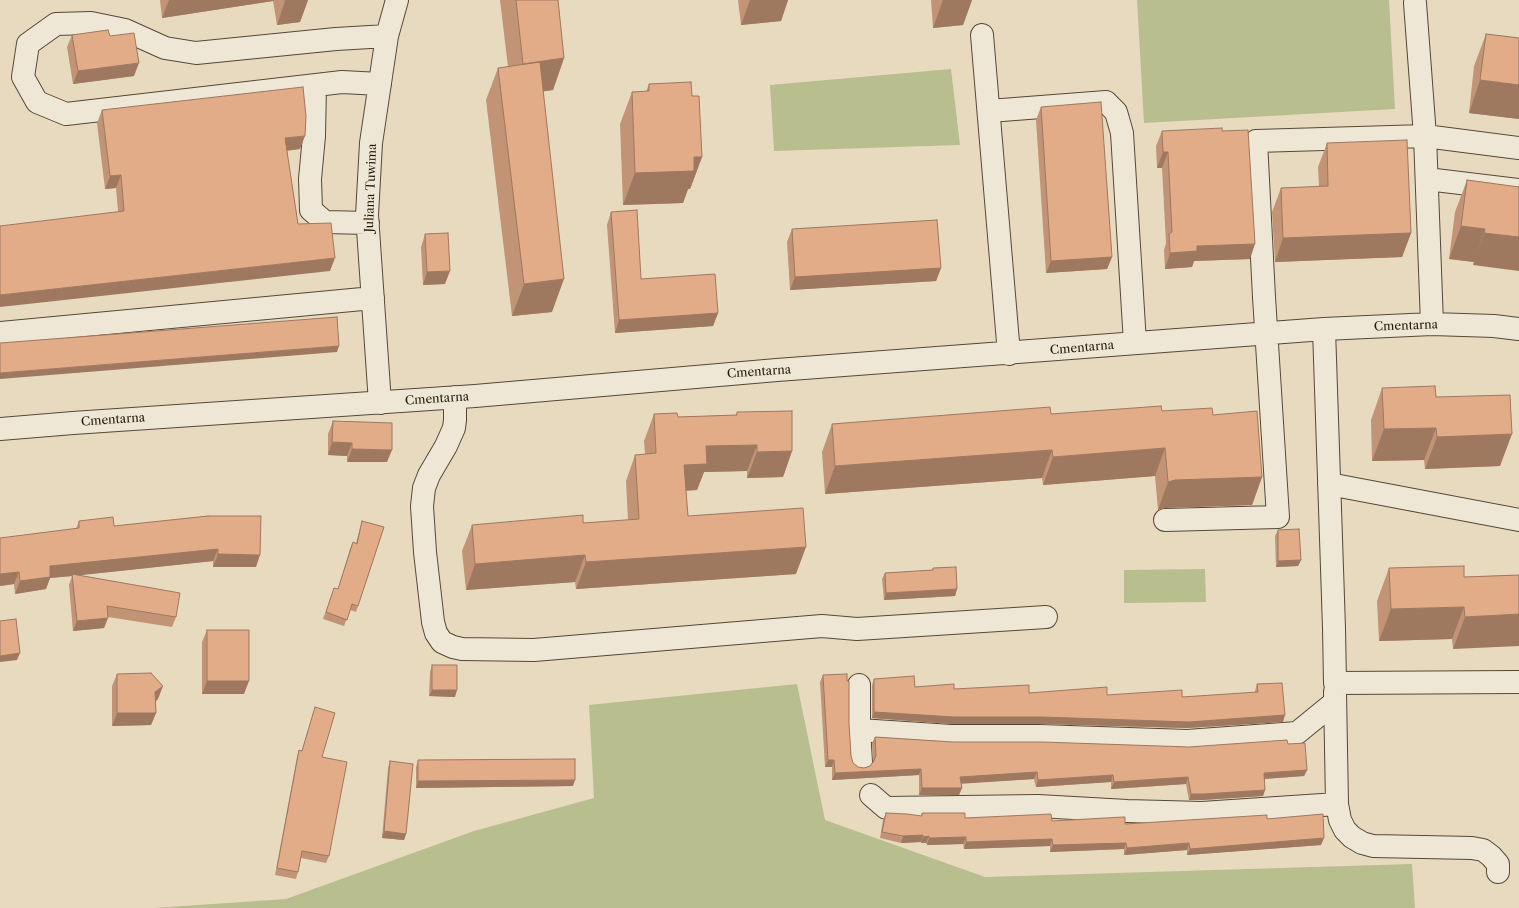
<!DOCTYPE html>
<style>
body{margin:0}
canvas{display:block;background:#e7dabf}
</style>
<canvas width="1519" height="908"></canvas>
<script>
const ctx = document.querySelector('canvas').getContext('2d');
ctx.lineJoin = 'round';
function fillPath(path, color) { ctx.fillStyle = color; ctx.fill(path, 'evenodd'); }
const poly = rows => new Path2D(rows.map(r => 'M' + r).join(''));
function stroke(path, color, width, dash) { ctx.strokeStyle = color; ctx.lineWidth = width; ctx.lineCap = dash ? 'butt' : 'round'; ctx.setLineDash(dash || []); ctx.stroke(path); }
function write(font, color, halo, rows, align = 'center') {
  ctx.font = font + ' "Libre Caslon Text",serif'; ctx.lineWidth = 4; ctx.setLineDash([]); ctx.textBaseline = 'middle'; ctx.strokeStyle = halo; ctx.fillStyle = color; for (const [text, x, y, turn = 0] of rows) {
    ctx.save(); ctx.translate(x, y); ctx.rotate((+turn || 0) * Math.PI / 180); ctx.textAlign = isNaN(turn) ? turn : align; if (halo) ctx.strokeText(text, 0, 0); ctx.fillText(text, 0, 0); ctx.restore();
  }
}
fillPath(poly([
 [1137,0,1389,0,1395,109,1144,123],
 [951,69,960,145,774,151,770,85],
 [1205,569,1206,602,1124,603,1124,570],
 [797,684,825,820,985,877,1412,864,1415,908,154,908,286,899,474,831,594,798,589,705]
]), '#b9be8f');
const minor = poly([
 [982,35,1009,354],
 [380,84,342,82,66,114,37,102,23,77,28,44,56,24,91,23,125,30,165,48,196,53,336,39,387,36],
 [315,85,314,136,310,179,311,210,325,222,368,223],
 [989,111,1106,102,1116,112,1122,133,1135,343],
 [1427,179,1519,190],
 [1432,324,1425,136,1519,148],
 [1324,329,1334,628,1335,683,1519,682],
 [0,333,373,298],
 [455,397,455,420,454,428,446,446,429,475,424,488,422,506,425,552,433,622,436,633,442,642,453,647,462,649,534,650,822,626,857,629,1046,617],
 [380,403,367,215,371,143,387,36,397,0],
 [0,429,73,423,475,396,777,370,1324,329,1432,324,1494,326,1519,329],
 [1329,484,1519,520],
 [1165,520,1278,517,1264,297,1256,141,1425,136,1415,3],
 [859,685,859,730,951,736,1040,736,1187,741,1297,733,1335,702],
 [1335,692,1337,804,1340,820,1345,830,1352,837,1362,843,1373,846,1472,848,1483,850,1491,856,1498,864,1498,872],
 [859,730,861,762],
 [871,795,886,808,1038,806,1127,811,1202,813,1337,804]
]);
stroke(minor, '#554837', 24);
stroke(minor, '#efe7d5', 22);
fillPath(poly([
 [160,0,308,0,300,22,277,25,273,1,162,18],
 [500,0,558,0,564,58,553,90,543,91,552,312,512,316,486,100,498,68,508,67],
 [738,0,788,0,781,21,741,25],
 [931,0,972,0,963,25,933,28],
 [1486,34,1519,38,1519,119,1469,113,1474,66],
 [72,35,110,36,134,76,73,84,67,47],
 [649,84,692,96,702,157,690,189,688,189,683,203,623,205,620,124,632,92,646,92],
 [1041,107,1112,257,1107,269,1046,273,1036,120],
 [102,110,300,149,287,151,298,224,330,271,118,211,116,188,105,189,97,123],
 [1162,131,1222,131,1250,259,1194,261,1192,267,1165,269,1164,250,1166,243,1162,168,1157,168,1156,146],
 [1327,143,1411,233,1402,257,1275,262,1272,212,1281,188,1319,187,1318,167],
 [1467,180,1519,187,1473,265,1474,262,1449,259,1455,212],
 [611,212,641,279,718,313,713,326,615,333,607,225],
 [792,229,941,268,936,281,790,290,787,242],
 [425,234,445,284,423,285,421,247],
 [1382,388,1436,397,1500,466,1425,469,1424,460,1372,461,1371,420],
 [1162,411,1213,415,1262,477,1252,505,1165,508,1158,510,1155,476,1043,485,1042,478,825,494,822,452,832,424,1051,414],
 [737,412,792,451,783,477,747,478,747,471,704,472,697,490,686,491,688,516,796,574,576,589,575,582,466,590,462,551,472,525,583,523,628,520,626,481,635,455,645,454,644,441,654,414,678,417,736,415],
 [333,421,387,462,347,462,347,456,328,455,328,434],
 [208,516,256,567,213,567,213,561,79,575,176,617,172,627,108,617,104,628,73,631,69,585,72,576,50,578,46,589,15,594,14,584,0,586,76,529,79,521,114,526],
 [362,521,384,527,356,612,350,610,344,626,323,619,334,588,338,589,350,549,353,542,356,543,360,528],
 [1278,530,1301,560,1298,566,1276,567,1275,536],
 [933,568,957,589,955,596,884,600,882,579,885,573,932,570],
 [1389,568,1464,577,1519,575,1453,649,1452,639,1379,641,1377,601],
 [207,630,244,694,202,694,202,642],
 [432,665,455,697,429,696,430,672],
 [117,674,158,699,156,701,156,713,151,725,112,726,112,686],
 [823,675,849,724,851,756,853,763,858,767,864,768,870,766,873,763,872,743,875,737,953,742,1189,747,1288,744,1307,770,1304,776,1264,779,1265,790,1263,796,1202,800,1189,800,1186,784,1111,789,1111,782,1036,787,1034,779,961,783,962,788,959,795,919,795,919,775,832,780,832,767,825,767,820,682],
 [874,679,915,687,954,689,1029,693,1182,697,1255,693,1255,691,1257,684,1283,722,1187,728,1040,724,951,724,872,718,872,685],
 [315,707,322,757,329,856,326,863,301,858,298,872,296,879,275,875,297,757,299,750,302,750],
 [418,760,573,786,416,788,416,767],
 [390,761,406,834,404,840,382,838,388,768],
 [886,813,921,816,922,813,965,818,1125,824,1267,819,1321,845,1187,855,1187,850,1124,855,1124,849,1050,852,1050,846,964,849,963,844,927,845,926,843,921,843,921,842,901,843,880,838,883,820]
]), '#c29475');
fillPath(poly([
 [169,0,274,0,273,1,162,18],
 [296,0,308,0,300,22,277,25,285,1],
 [750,0,788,0,781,21,741,25],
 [943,0,972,0,963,25,933,28],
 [564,58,553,90,511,96,523,64],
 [139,63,134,76,73,84,78,71],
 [1480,80,1519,85,1519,119,1469,113],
 [305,136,300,149,280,151,285,138],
 [1163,152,1168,152,1162,168,1157,168],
 [694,157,702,157,690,189,688,189,683,203,623,205,635,173],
 [121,175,116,188,105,189,110,176],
 [1461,226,1485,229,1474,262,1449,259],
 [1411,233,1402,257,1275,262,1283,238],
 [1484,233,1519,237,1519,271,1473,265],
 [1255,244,1250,259,1194,261,1192,267,1165,269,1170,253,1197,246],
 [1112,257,1107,269,1046,273,1051,261],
 [335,258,330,271,0,307,0,295],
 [941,268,936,281,790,290,795,277],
 [450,271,445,284,423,285,427,272],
 [564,279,552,312,512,316,524,284],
 [718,313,713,326,615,333,619,320],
 [339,346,337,352,0,379,0,373],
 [1436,428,1424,460,1372,461,1384,429],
 [1512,434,1500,466,1425,469,1437,437],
 [332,442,352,443,347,456,328,455],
 [757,445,747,471,704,472,697,490,674,491,684,465,706,446],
 [1165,448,1155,476,1043,485,1053,457],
 [352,449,392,450,387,462,347,462],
 [1052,450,1042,478,825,494,835,466],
 [792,451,783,477,747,478,757,452],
 [1262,477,1252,505,1165,508,1158,510,1168,482,1175,480],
 [806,547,796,574,576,589,586,562],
 [218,549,213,561,73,576,72,574,72,576,50,578,46,589,15,594,20,581,50,566],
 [218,554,260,555,256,567,213,567],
 [585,555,575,582,466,590,475,564],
 [1301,560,1298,566,1276,567,1278,561],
 [19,572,14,584,0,586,0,574],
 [957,589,955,596,884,600,886,593],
 [1464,607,1452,639,1379,641,1391,609],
 [1519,614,1519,646,1453,649,1465,617],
 [108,618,104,628,73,631,77,621],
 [20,653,17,660,0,662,0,656],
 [207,681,249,681,244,694,202,694],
 [163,686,158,699,151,705,155,692],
 [432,690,457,690,455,697,429,696],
 [874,712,1285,715,1283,722,1187,728,1040,724,951,724,872,718],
 [117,713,156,713,151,725,112,726],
 [828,760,834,760,832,767,825,767],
 [921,769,919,775,832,780,835,773],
 [1307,770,1304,776,1262,779,1264,773],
 [1037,772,1034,779,958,784,960,777],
 [1113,775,1111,782,1036,787,1038,780],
 [1188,777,1186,784,1111,789,1114,782],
 [575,780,573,786,416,788,418,781],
 [922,788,962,788,959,795,919,795],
 [1265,790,1263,796,1202,800,1189,800,1191,794],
 [384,831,406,834,404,840,382,838],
 [923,835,921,842,901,843,903,836],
 [929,836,926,843,921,843,923,837],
 [966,837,963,844,927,845,929,838],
 [1324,838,1321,845,1187,855,1190,849],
 [1052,839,1050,846,964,849,966,842],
 [1126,843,1124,849,1050,852,1053,845],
 [1189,843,1187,850,1124,855,1127,848]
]), '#9e785f');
const building = poly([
 [285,0,296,0,285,1,285,0],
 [516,0,558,0,564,58,523,64,516,0],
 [108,30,110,36,134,33,139,63,78,71,72,35,108,30],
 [1486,34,1519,38,1519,85,1480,80,1486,34],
 [540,62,564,279,524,284,498,68,540,62],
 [691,82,692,96,699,96,702,157,694,157,694,171,635,173,632,92,649,91,649,84,691,82],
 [303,87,306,116,305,136,285,138,298,224,331,223,335,258,0,295,0,226,124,211,121,175,110,176,102,110,303,87],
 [1101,102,1112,257,1051,261,1041,107,1101,102],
 [1222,128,1222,131,1248,130,1255,244,1197,246,1197,251,1170,253,1169,234,1172,232,1168,152,1163,152,1162,131,1222,128],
 [1407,140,1411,233,1283,238,1281,188,1328,186,1327,143,1407,140],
 [1467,180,1519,187,1519,237,1484,233,1485,229,1461,226,1467,180],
 [637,210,641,279,715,274,718,313,619,320,611,212,637,210],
 [937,220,941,268,795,277,792,229,937,220],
 [448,233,450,271,427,272,425,234,448,233],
 [337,317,339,346,0,373,0,343,337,317],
 [1435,386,1436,397,1510,395,1512,434,1437,437,1436,428,1384,429,1382,388,1435,386],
 [1161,406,1162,411,1212,408,1213,415,1257,411,1262,477,1175,480,1168,482,1165,448,1053,457,1052,450,835,466,832,424,1050,407,1051,414,1161,406],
 [792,411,792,451,757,452,757,445,706,446,707,464,684,465,688,516,803,508,806,547,586,562,585,555,475,564,472,525,583,515,583,523,639,519,635,455,656,453,654,414,677,413,678,417,737,415,737,412,792,411],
 [333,421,392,423,392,450,352,449,352,443,332,442,333,421],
 [208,516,261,516,260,555,218,554,218,549,50,566,50,577,20,581,19,572,0,574,0,538,79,528,79,521,113,517,114,526,208,516],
 [362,521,384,527,358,606,352,604,347,620,326,612,334,588,338,589,353,542,357,544,362,521],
 [1299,529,1301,560,1278,561,1278,530,1299,529],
 [1464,566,1464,577,1519,575,1519,614,1465,617,1464,607,1391,609,1389,568,1464,566],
 [956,567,957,589,886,593,885,573,933,570,933,568,956,567],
 [72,574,180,593,176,617,107,606,108,618,77,621,72,574],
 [16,619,20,653,0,656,0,621,16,619],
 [207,630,249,630,249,681,207,681,207,630],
 [432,665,457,665,457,690,432,690,432,665],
 [151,673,163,686,155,692,156,713,117,713,117,674,151,673],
 [847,674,847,681,849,681,849,724,851,756,853,763,858,767,864,768,870,766,874,761,876,755,875,737,953,742,1042,742,1189,747,1287,740,1288,744,1305,743,1307,770,1264,773,1265,790,1204,794,1191,794,1188,777,1114,782,1113,775,1038,780,1037,772,960,777,962,788,922,788,921,769,835,773,834,760,828,760,823,675,847,674],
 [914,676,915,687,954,684,954,689,1029,685,1029,693,1107,687,1107,695,1182,690,1182,697,1258,692,1257,684,1282,683,1285,715,1189,722,1042,717,954,717,874,712,874,679,914,676],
 [315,707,335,713,322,757,347,762,329,856,302,851,298,872,277,868,299,750,302,751,315,707],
 [575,759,575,780,418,781,418,760,575,759],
 [390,761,413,764,406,834,384,831,390,761],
 [886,813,907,814,922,816,922,813,965,813,965,818,1051,814,1052,821,1123,817,1125,817,1125,824,1267,815,1267,819,1323,814,1324,838,1190,849,1189,843,1127,848,1126,843,1053,845,1052,839,966,842,966,837,929,838,929,836,923,837,923,835,903,836,882,832,886,813]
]);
fillPath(building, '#e2ac88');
stroke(building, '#9e785f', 1);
write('12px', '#24180a', '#efe7d5', [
 ["Juliana Tuwima",371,188,-88],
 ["Cmentarna",1406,326,-2],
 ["Cmentarna",1082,348,-5],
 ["Cmentarna",759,372,-4],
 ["Cmentarna",437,399,-4],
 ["Cmentarna",113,420,-4]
]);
</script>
